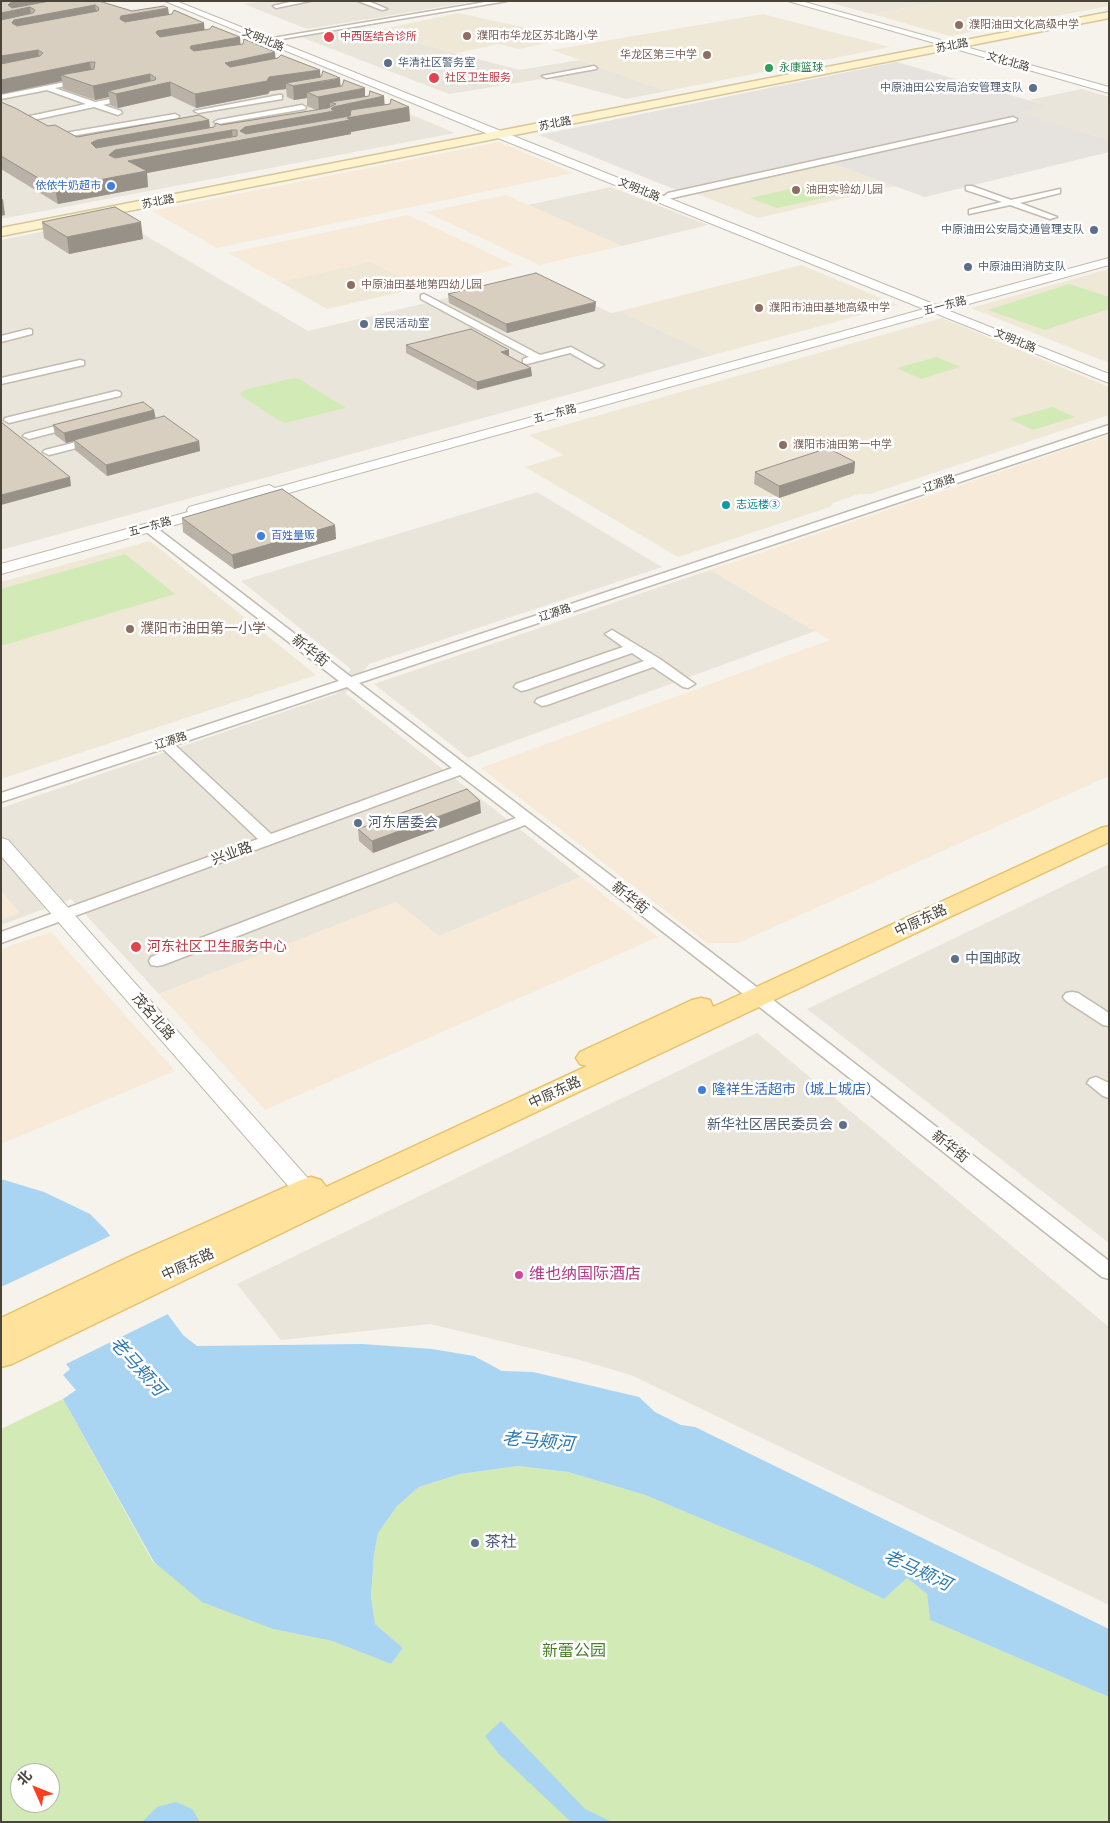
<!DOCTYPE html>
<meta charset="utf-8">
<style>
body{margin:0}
#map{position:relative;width:1110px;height:1823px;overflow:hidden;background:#f6f3ec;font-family:"Fira Sans","Noto Sans SC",sans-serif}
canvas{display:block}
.frame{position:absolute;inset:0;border:2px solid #4b4439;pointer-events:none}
.north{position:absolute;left:10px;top:1763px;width:50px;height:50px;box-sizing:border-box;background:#fff;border:1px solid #b7b4b0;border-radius:50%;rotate:314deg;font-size:14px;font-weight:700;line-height:20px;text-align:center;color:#4b4439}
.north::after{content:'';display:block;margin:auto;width:18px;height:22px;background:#fc3f1d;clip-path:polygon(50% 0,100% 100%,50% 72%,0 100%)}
</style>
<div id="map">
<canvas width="1110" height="1823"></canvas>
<div class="frame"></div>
<div class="north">北</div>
</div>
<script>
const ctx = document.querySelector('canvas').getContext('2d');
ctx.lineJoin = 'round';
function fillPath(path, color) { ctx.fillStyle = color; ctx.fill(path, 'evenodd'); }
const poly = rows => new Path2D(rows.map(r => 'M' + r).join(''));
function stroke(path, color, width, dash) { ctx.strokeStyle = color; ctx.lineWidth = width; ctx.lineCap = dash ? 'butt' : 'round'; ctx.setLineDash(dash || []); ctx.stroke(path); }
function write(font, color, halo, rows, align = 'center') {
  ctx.font = font + ' "Fira Sans","Noto Sans SC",sans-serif'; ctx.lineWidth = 5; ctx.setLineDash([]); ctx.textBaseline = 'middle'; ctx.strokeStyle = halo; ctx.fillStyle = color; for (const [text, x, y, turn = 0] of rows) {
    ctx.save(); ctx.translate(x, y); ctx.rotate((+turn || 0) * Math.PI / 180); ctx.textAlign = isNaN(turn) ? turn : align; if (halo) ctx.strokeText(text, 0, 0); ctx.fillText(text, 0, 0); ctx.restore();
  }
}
fillPath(poly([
 [1,1,127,21,170,14,455,133,1,219],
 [264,1,477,1,307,29,244,4],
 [824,1,944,1,872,14],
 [359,27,519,70,580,60,667,91,626,99,548,78,449,94,301,37],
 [1082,89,1109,97,1109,140,1019,113,1047,106,1029,100],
 [611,187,708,225,622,246,528,205],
 [114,217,308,331,535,277,611,313,620,311,713,355,1,550,1,240],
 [537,492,662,567,369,664,345,693,581,877,439,936,396,902,159,994,71,899,1,925,1,808,336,694,351,669,241,581],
 [710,570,815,631,468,758,374,684],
 [1109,864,1109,1243,807,1009],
 [757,1033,1109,1327,1109,1605,631,1375,576,1359,430,1324,281,1340,237,1284]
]), '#eae5da');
fillPath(poly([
 [499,142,573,173,217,248,152,211],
 [506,195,528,205,622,246,539,265,426,212],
 [408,215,514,265,422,287,370,262,280,282,228,253],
 [1109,435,1109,776,738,943,707,943,481,768,830,640,710,570],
 [581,877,658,937,265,1110,159,994,396,902,439,936],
 [1,890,20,913,1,920],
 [51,932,175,1071,1,1144,1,949]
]), '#f7ead8');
fillPath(poly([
 [897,62,1048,106,1020,113,1109,140,1109,152,925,197,830,163,689,195,539,135]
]), '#e6e2dd');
fillPath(poly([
 [944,1,1102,1,1109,3,1109,6,950,36,872,14],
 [458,13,536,30,529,32,559,40,519,49,498,44,457,53,373,31],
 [763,14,890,47,667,91,552,50],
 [830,163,895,186,758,218,695,193],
 [370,262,422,287,327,309,280,282],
 [801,265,898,305,713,355,620,311],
 [1109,269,1109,363,971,308],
 [942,318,1109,387,1109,415,870,494,859,494,844,499,833,503,830,507,678,557,525,467,564,455,529,435],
 [150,541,316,675,1,779,1,582]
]), '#efe8d6');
fillPath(poly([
 [799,187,814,188,832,196,777,208,750,198],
 [1069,284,1109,297,1109,309,1045,330,988,310],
 [936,357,960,367,921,379,897,368],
 [294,378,299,379,346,408,285,423,280,421,240,395,244,390],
 [1052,407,1075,417,1033,430,1010,419],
 [125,554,175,594,1,646,1,589],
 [63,1399,153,1562,273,1629,332,1641,391,1664,403,1648,375,1624,371,1596,374,1555,378,1533,397,1506,419,1487,460,1474,518,1466,568,1472,645,1495,810,1564,884,1599,907,1578,927,1594,930,1620,1109,1697,1109,1822,1,1822,1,1429],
 [20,1773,50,1773,50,1803,20,1803]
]), '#d2eab5');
fillPath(poly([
 [1,1179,44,1192,90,1214,105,1229,183,1335,197,1346,362,1344,432,1349,474,1356,502,1371,533,1372,639,1397,655,1412,681,1425,695,1427,1109,1629,1109,1697,930,1620,927,1594,907,1578,884,1599,810,1564,645,1495,568,1472,518,1466,460,1474,419,1487,397,1506,378,1533,374,1555,371,1596,375,1624,403,1648,391,1664,332,1641,273,1629,202,1602,154,1562,63,1399,76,1390,63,1375,70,1369,1,1284],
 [501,1721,585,1809,612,1822,571,1822,498,1753,485,1736],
 [176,1802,192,1809,200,1822,142,1822,157,1807]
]), '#a9d4f2');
fillPath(poly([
 [112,1235,170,1313,64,1365,1,1287]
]), '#f6f3ec');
const minor = poly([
 [294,1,310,1,276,8,273,6,294,1],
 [358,1,368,1,387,9,382,10,358,1],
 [491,1,507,1,264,42,261,40,491,1],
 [594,66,597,68,596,69,546,78,542,76,594,66],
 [85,78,88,78,88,82,55,88,95,102,130,95,134,97,103,105,121,111,122,113,118,115,94,107,24,122,20,120,21,118,86,104,47,90,1,99,1,95,85,78],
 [279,95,282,95,282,99,198,113,194,111,279,95],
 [302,105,306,107,305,109,218,124,214,122,218,120,302,105],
 [175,114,179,116,178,118,59,138,55,136,59,134,175,114],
 [1013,117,1017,119,1016,121,668,199,664,196,668,193,1013,117],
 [966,186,972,186,1011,200,1060,189,1060,193,1020,203,1057,217,1050,219,1010,205,969,214,969,210,1002,202,966,190,966,186],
 [424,294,540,355,571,347,604,365,599,368,595,367,570,353,527,364,523,363,523,359,529,357,421,299,421,295,424,294],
 [29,329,32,330,32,334,1,342,1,336,29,329],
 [80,360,84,361,84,365,1,384,1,378,80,360],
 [116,391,120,392,121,394,120,396,9,423,4,420,5,418,116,391],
 [75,421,79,422,80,424,79,426,29,439,23,436,25,434,75,421],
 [1109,425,1109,432,359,683,750,982,1109,1261,1109,1279,1102,1277,738,990,525,825,163,965,157,966,151,965,149,961,151,957,516,818,460,775,1,943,1,932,258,839,163,749,1,802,1,793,339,681,145,531,143,528,145,525,153,525,351,677,1109,425],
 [347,687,452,768,271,834,175,745,347,687],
 [96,437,102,440,100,442,49,455,43,452,45,450,96,437],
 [612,630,660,659,695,684,688,688,683,687,653,667,547,705,542,706,535,702,537,699,644,661,632,653,526,690,521,691,514,687,516,684,623,647,605,634,612,630],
 [1072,992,1078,993,1109,1013,1109,1026,1103,1025,1066,1001,1063,997,1066,993,1072,992],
 [1096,1077,1109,1083,1109,1098,1103,1096,1087,1083,1090,1079,1096,1077]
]);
const tertiary = poly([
 [165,1,176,1,936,305,1109,258,1109,265,947,310,1109,374,1109,383,935,313,263,500,258,501,252,498,215,509,216,511,214,514,1,574,1,564,188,512,187,510,189,507,269,485,275,488,924,309,488,134,165,1],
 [788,1,801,1,1109,87,1109,93,788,1],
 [1,838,8,840,313,1184,317,1190,313,1196,305,1198,297,1196,1,856,1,838]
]);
const secondary = poly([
 [1109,12,1109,18,1,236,1,228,1109,12]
]);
const primary = poly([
 [1109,826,1109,842,358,1196,12,1364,1,1367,1,1318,131,1256,301,1180,311,1177,321,1180,326,1187,587,1066,580,1064,576,1058,580,1052,692,1000,701,998,710,1000,713,1007,1101,828,1109,826]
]);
stroke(minor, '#c2bbae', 3);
stroke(tertiary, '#c2bbae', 2);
stroke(secondary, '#d6c79b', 3);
stroke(primary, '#e6c16a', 3);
fillPath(minor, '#fff');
fillPath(tertiary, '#fff');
fillPath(secondary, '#fff3cd');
fillPath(primary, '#ffe39c');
fillPath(poly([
 [1,1,99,1,132,11,169,15,205,30,240,37,240,44,276,59,320,70,320,77,385,104,409,107,410,121,351,132,351,134,147,173,148,187,58,204,1,169,1,102,48,126,77,137,209,120,210,128,221,125,316,110,307,106,307,98,294,100,287,97,286,89,270,91,268,94,196,108,171,96,118,108,110,105,109,97,95,100,63,89,62,81,1,94],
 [42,222,143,239,69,254,44,238],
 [448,294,595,311,507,333,449,303],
 [406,345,509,350,509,356,532,376,477,390,406,353],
 [155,419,199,441,200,451,107,476,75,450,74,441,66,443,55,435,53,425],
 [855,462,854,473,779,498,754,484,755,472],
 [182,518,335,525,336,539,234,569,183,532],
 [481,813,373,853,359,841,358,829]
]), '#bab2a6');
fillPath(poly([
 [17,1,57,1,30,7,31,17,95,5,97,17,16,33,1,27,1,13,10,3],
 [168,8,170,20,123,29,120,19,121,16],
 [204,23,205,36,159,44,156,33,157,31],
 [240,37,241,50,193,59,190,48,191,46],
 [38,50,40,63,1,70,1,56],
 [275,52,276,65,226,76,225,63],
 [90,62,92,75,61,75,62,81,1,94,1,80],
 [320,70,321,82,340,78,341,92,307,92,307,98,294,100,293,86,286,83,286,89,270,91,268,94,196,108,195,94,269,77],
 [150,74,151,86,170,82,171,96,118,108,116,94,108,91,109,97,95,100,93,86],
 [365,88,365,100,384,96,385,110,409,107,410,121,351,132,351,134,147,173,148,187,58,204,55,188,91,143,97,140,209,120,210,133,232,130,233,141,241,140,240,131,245,127,331,109,336,104,330,102,330,109,319,111,318,97],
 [3,199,5,215,1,216,1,200],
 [141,222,143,239,69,254,67,237],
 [596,302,595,311,507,333,506,324],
 [509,350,509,357,501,352],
 [531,368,532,376,477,390,477,382],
 [154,410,156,420,66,443,64,433],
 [199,441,200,451,107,476,106,465],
 [855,462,854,473,779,498,779,486],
 [70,477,71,486,1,505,1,495],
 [335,525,336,539,234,569,232,555],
 [480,801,481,813,373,853,372,841]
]), '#979187');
const building = poly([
 [1,1,17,1,10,3,8,5,12,8,50,1,99,1,132,11,164,6,168,8,121,16,120,19,125,22,172,14,174,10,204,23,157,31,156,33,160,37,210,29,212,26,240,37,191,46,190,48,194,51,243,44,244,39,275,52,225,63,230,67,278,58,281,55,320,70,269,77,267,81,195,94,170,82,116,94,108,91,155,80,156,78,150,74,93,86,61,75,94,69,95,62,90,62,1,80,1,64,40,56,43,53,38,50,1,56,1,20,33,13,35,10,30,7,1,13,1,1],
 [95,5,99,8,98,11,17,26,12,23,14,20,95,5],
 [323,71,340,78,293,86,286,83,321,77,323,71],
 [344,80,365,88,318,97,307,92,342,86,344,80],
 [370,91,384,96,333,107,331,109,334,111,245,127,240,131,246,134,350,116,351,110,390,104,391,99,409,107,347,118,350,120,128,161,147,171,55,188,1,156,1,102,15,108,48,126,55,125,77,137,199,115,209,120,97,140,91,143,96,148,214,127,216,123,221,125,328,108,336,104,330,102,369,96,370,91],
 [232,130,237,130,237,136,115,158,109,155,115,150,232,130],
 [115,207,141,222,67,237,42,222,115,207],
 [536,273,596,302,506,324,448,294,536,273],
 [471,329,509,350,501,352,531,368,477,382,406,345,471,329],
 [143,402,154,410,64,433,53,425,143,402],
 [164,416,199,441,106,465,74,440,164,416],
 [1,422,70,477,1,495,1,422],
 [828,448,855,462,779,486,755,472,828,448],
 [282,489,335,525,232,555,182,518,282,489],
 [467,789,480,801,372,841,358,829,467,789]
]);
fillPath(building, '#d8cfc1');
stroke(building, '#979187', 1);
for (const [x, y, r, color] of [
 [959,25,5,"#8d6e63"],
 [467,36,5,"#8d6e63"],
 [329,37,6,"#e0444e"],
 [707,55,5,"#8d6e63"],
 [388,63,5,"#5c6f8a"],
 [769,68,5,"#2e9e5b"],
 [434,78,6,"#e0444e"],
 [1033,88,5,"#5c6f8a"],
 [111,186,5,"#3f7fe0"],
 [796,190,5,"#8d6e63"],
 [1094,230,5,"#5c6f8a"],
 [968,267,5,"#5c6f8a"],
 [351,285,5,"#8d6e63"],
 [759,308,5,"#8d6e63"],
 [364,324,5,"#5c6f8a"],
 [783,445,5,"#8d6e63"],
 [726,505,5,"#0f9aa8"],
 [261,536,5,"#3f7fe0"],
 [130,629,5,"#8d6e63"],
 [358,823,5,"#5c6f8a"],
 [136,947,6,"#e0444e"],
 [955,959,5,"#5c6f8a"],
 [702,1090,5,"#3f7fe0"],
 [843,1125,5,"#5c6f8a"],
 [519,1275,5,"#d1479c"],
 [475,1543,5,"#5c6f8a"]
]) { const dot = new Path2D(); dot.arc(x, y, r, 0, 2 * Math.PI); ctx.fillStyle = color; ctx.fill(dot); stroke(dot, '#fff', 2); }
write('11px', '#785e54', '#fff', [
 ["濮阳油田文化高级中学",969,25],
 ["濮阳市华龙区苏北路小学",477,36],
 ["华龙区第三中学",697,55,"right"],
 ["油田实验幼儿园",806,190],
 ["中原油田基地第四幼儿园",361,285],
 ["濮阳市油田基地高级中学",769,308],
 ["濮阳市油田第一中学",793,445]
], 'left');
write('11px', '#be3a42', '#fff', [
 ["中西医结合诊所",340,37],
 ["社区卫生服务",445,78]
], 'left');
write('11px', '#4b4439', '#fff', [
 ["文明北路",263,40,22],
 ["苏北路",952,46,-11],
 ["文化北路",1008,62,16],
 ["苏北路",555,124,-11],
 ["文明北路",639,190,22],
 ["苏北路",158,202,-11],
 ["五一东路",945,306,-15],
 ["文明北路",1015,341,22],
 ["五一东路",555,414,-15],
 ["辽源路",939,484,-19],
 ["五一东路",150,527,-16],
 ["辽源路",555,613,-18],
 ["辽源路",171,741,-18]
]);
write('11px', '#4e5e75', '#fff', [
 ["华清社区警务室",398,63],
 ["中原油田公安局治安管理支队",1023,88,"right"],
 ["中原油田公安局交通管理支队",1084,230,"right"],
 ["中原油田消防支队",978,267],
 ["居民活动室",374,324]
], 'left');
write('11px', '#27864d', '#fff', [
 ["永康篮球",779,68]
], 'left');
write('11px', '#366cbe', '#fff', [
 ["依依牛奶超市",101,186],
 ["百姓量贩",271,536,"left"]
], 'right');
write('11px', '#0d838f', '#fff', [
 ["志远楼③",736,505]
], 'left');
write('14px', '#785e54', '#fff', [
 ["濮阳市油田第一小学",140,629]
], 'left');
write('14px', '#4b4439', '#fff', [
 ["新华街",310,651,38],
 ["兴业路",232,854,-20],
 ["新华街",630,898,38],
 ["中原东路",921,921,-25],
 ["茂名北路",153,1017,49],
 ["中原东路",555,1093,-25],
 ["新华街",950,1147,38],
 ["中原东路",188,1265,-25]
]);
write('14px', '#4e5e75', '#fff', [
 ["河东居委会",368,823],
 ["中国邮政",965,959],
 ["新华社区居民委员会",833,1125,"right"]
], 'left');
write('14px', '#be3a42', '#fff', [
 ["河东社区卫生服务中心",147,947]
], 'left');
write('14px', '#366cbe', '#fff', [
 ["隆祥生活超市（城上城店）",712,1090]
], 'left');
write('16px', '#b23c85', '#fff', [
 ["维也纳国际酒店",529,1275]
], 'left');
write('16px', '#4e5e75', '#fff', [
 ["茶社",485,1543]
], 'left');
write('16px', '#4a7f2a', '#fff', [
 ["新蕾公园",574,1652]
]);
write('italic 18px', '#2e7ab2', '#fff', [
 ["老马颊河",137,1367,48],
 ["老马颊河",538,1442,5],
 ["老马颊河",917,1571,25]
]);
</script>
